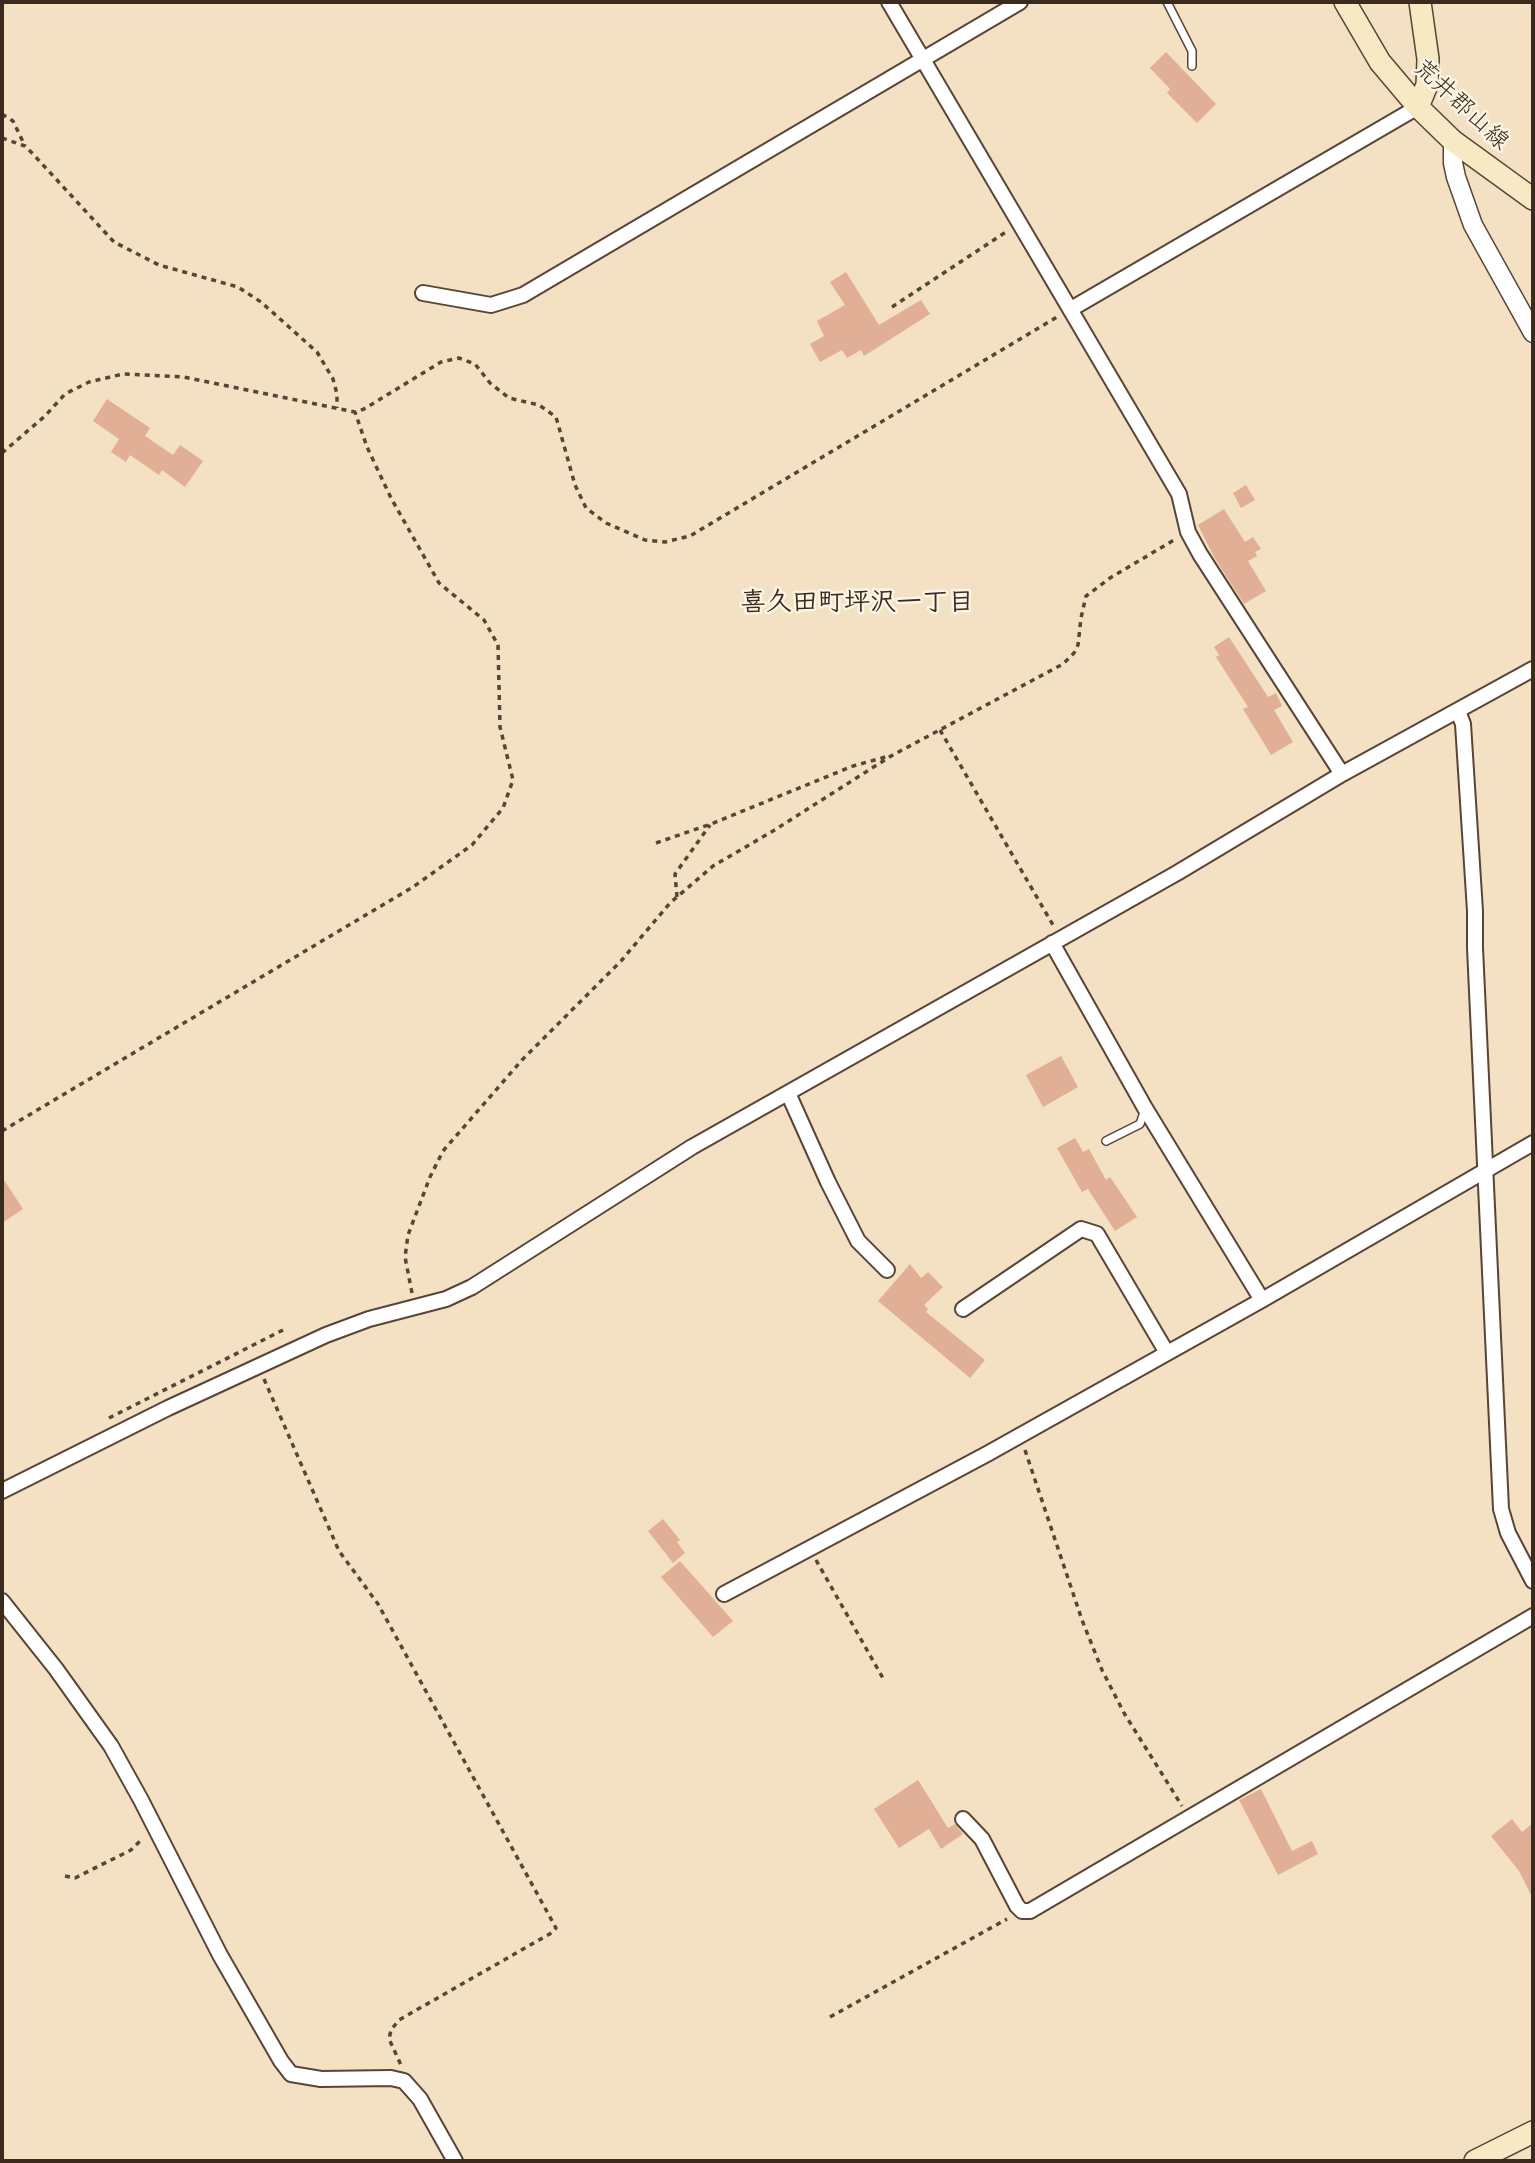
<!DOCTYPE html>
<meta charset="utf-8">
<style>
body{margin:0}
#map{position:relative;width:1535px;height:2163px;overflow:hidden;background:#f4e0c3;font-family:"Patrick Hand",sans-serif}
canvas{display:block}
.frame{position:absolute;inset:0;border:4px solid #3b2a1e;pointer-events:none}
</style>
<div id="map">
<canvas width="1535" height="2163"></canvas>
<div class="frame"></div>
</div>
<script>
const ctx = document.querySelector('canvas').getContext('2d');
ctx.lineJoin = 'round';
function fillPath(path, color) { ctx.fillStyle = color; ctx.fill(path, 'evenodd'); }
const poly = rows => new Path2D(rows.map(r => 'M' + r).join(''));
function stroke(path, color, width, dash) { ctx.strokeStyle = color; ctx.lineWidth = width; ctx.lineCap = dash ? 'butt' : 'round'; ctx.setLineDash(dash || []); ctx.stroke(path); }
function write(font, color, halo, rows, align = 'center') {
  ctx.font = font + ' "Patrick Hand","Klee One",sans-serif'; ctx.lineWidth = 5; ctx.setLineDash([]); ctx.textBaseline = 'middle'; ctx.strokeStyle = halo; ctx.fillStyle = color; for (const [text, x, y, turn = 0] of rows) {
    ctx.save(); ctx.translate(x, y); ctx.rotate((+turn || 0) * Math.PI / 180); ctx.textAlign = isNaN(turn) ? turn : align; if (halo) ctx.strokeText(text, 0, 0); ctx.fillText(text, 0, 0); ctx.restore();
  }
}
fillPath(poly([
 [1166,52,1216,104,1197,123,1167,93,1170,89,1150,68],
 [846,272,879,325,921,300,930,314,864,356,861,350,847,358,842,350,820,362,810,344,824,336,817,321,845,305,830,282],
 [107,399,150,428,145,436,173,455,180,445,203,461,185,487,162,470,159,475,130,455,126,462,111,452,119,439,93,421],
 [1246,485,1255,500,1241,508,1233,493],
 [1224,509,1245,542,1253,537,1261,549,1255,552,1257,556,1248,561,1266,591,1244,604,1214,557,1198,525],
 [1229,637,1268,697,1276,693,1282,706,1274,710,1293,742,1271,755,1243,709,1248,707,1216,657,1219,655,1214,647],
 [1061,1056,1078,1087,1043,1107,1026,1075],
 [1075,1138,1083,1152,1089,1149,1106,1180,1110,1177,1137,1217,1115,1231,1088,1189,1082,1192,1057,1148],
 [2,1177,23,1209,2,1223],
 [910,1264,921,1278,928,1272,943,1287,924,1305,928,1309,926,1312,985,1360,970,1378,878,1301],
 [663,1519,680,1540,677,1542,685,1553,673,1563,648,1531],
 [680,1561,733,1621,713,1637,661,1577],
 [918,1780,948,1828,955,1824,963,1834,941,1849,929,1829,899,1848,874,1809],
 [1261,1789,1292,1851,1312,1841,1318,1854,1278,1875,1239,1800],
 [1512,1819,1522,1832,1533,1823,1533,1899,1519,1871,1491,1836]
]), '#e1af95');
const service = poly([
 [1167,2,1192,51,1192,66],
 [1106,1141,1140,1124,1145,1109]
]);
const minor = poly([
 [889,2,1179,494,1188,532,1200,554,1342,774],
 [423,293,491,305,523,295,1020,2],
 [1071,309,1418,107],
 [1458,711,1463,724,1475,911,1475,948,1501,1509,1508,1533,1533,1581],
 [1052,943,1145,1108,1262,1300],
 [788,1093,828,1182,858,1241,887,1270],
 [963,1309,1081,1229,1097,1234,1167,1353],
 [2,1491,168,1408,326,1335,369,1319,446,1299,472,1287,692,1147,1177,873,1342,774,1533,669],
 [724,1594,987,1454,1262,1300,1533,1143],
 [2,1601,56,1669,111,1746,141,1800,220,1955,281,2061,291,2074,321,2079,391,2078,404,2081,420,2099,455,2161],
 [963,1819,982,1839,1017,1906,1022,1911,1030,1911,1533,1616]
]);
const tertiary = poly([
 [1453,141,1453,163,1456,177,1473,225,1533,333]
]);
const secondary = poly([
 [1345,2,1380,62,1418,107,1453,141,1533,199],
 [1418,107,1427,85,1428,59,1420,2],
 [1475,2161,1533,2132]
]);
stroke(service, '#574537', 10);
stroke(minor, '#574537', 18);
stroke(tertiary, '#574537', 21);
stroke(secondary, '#574537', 24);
stroke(poly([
 [2,114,13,121,25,146],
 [2,138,25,146,32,153,114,242,159,265,238,287,261,302,317,352,333,379,337,394,337,408],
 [892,307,1006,232],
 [2,453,45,416,65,394,89,382,123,374,183,377,355,412,364,409,441,362,459,358,475,364,490,383,509,398,539,405,556,417,575,485,586,508,606,523,645,540,665,542,690,536,1057,317],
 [940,730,1053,925],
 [656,843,711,824,853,766,889,756],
 [677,897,675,874,710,825],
 [2,1131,413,887,472,845,503,808,513,780,500,727,498,645,484,620,439,583,391,498,367,447,355,412],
 [412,1293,405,1257,408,1235,430,1177,443,1151,522,1060,621,961,670,903,713,866,773,831,891,756,1063,664,1074,653,1078,645,1081,618,1086,596,1110,578,1174,540],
 [264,1379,339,1551,378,1604,556,1928,553,1932,399,2020,391,2030,389,2039,401,2065],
 [109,1418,285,1329],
 [1025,1450,1082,1620,1102,1670,1124,1713,1182,1806],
 [816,1560,884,1680],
 [65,1876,75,1878,131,1850,143,1838],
 [830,2017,1007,1919]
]), '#574537', 3.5, [5, 5]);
stroke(service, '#fff', 7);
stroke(minor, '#fff', 14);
stroke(tertiary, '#fff', 18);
stroke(secondary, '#f6e9c3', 21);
write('24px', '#3b2a1e', '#fcf5e5', [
 ["荒井郡山線",1461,105,43]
]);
write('bold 26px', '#3b2a1e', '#fcf5e5', [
 ["喜久田町坪沢一丁目",857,603]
]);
</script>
